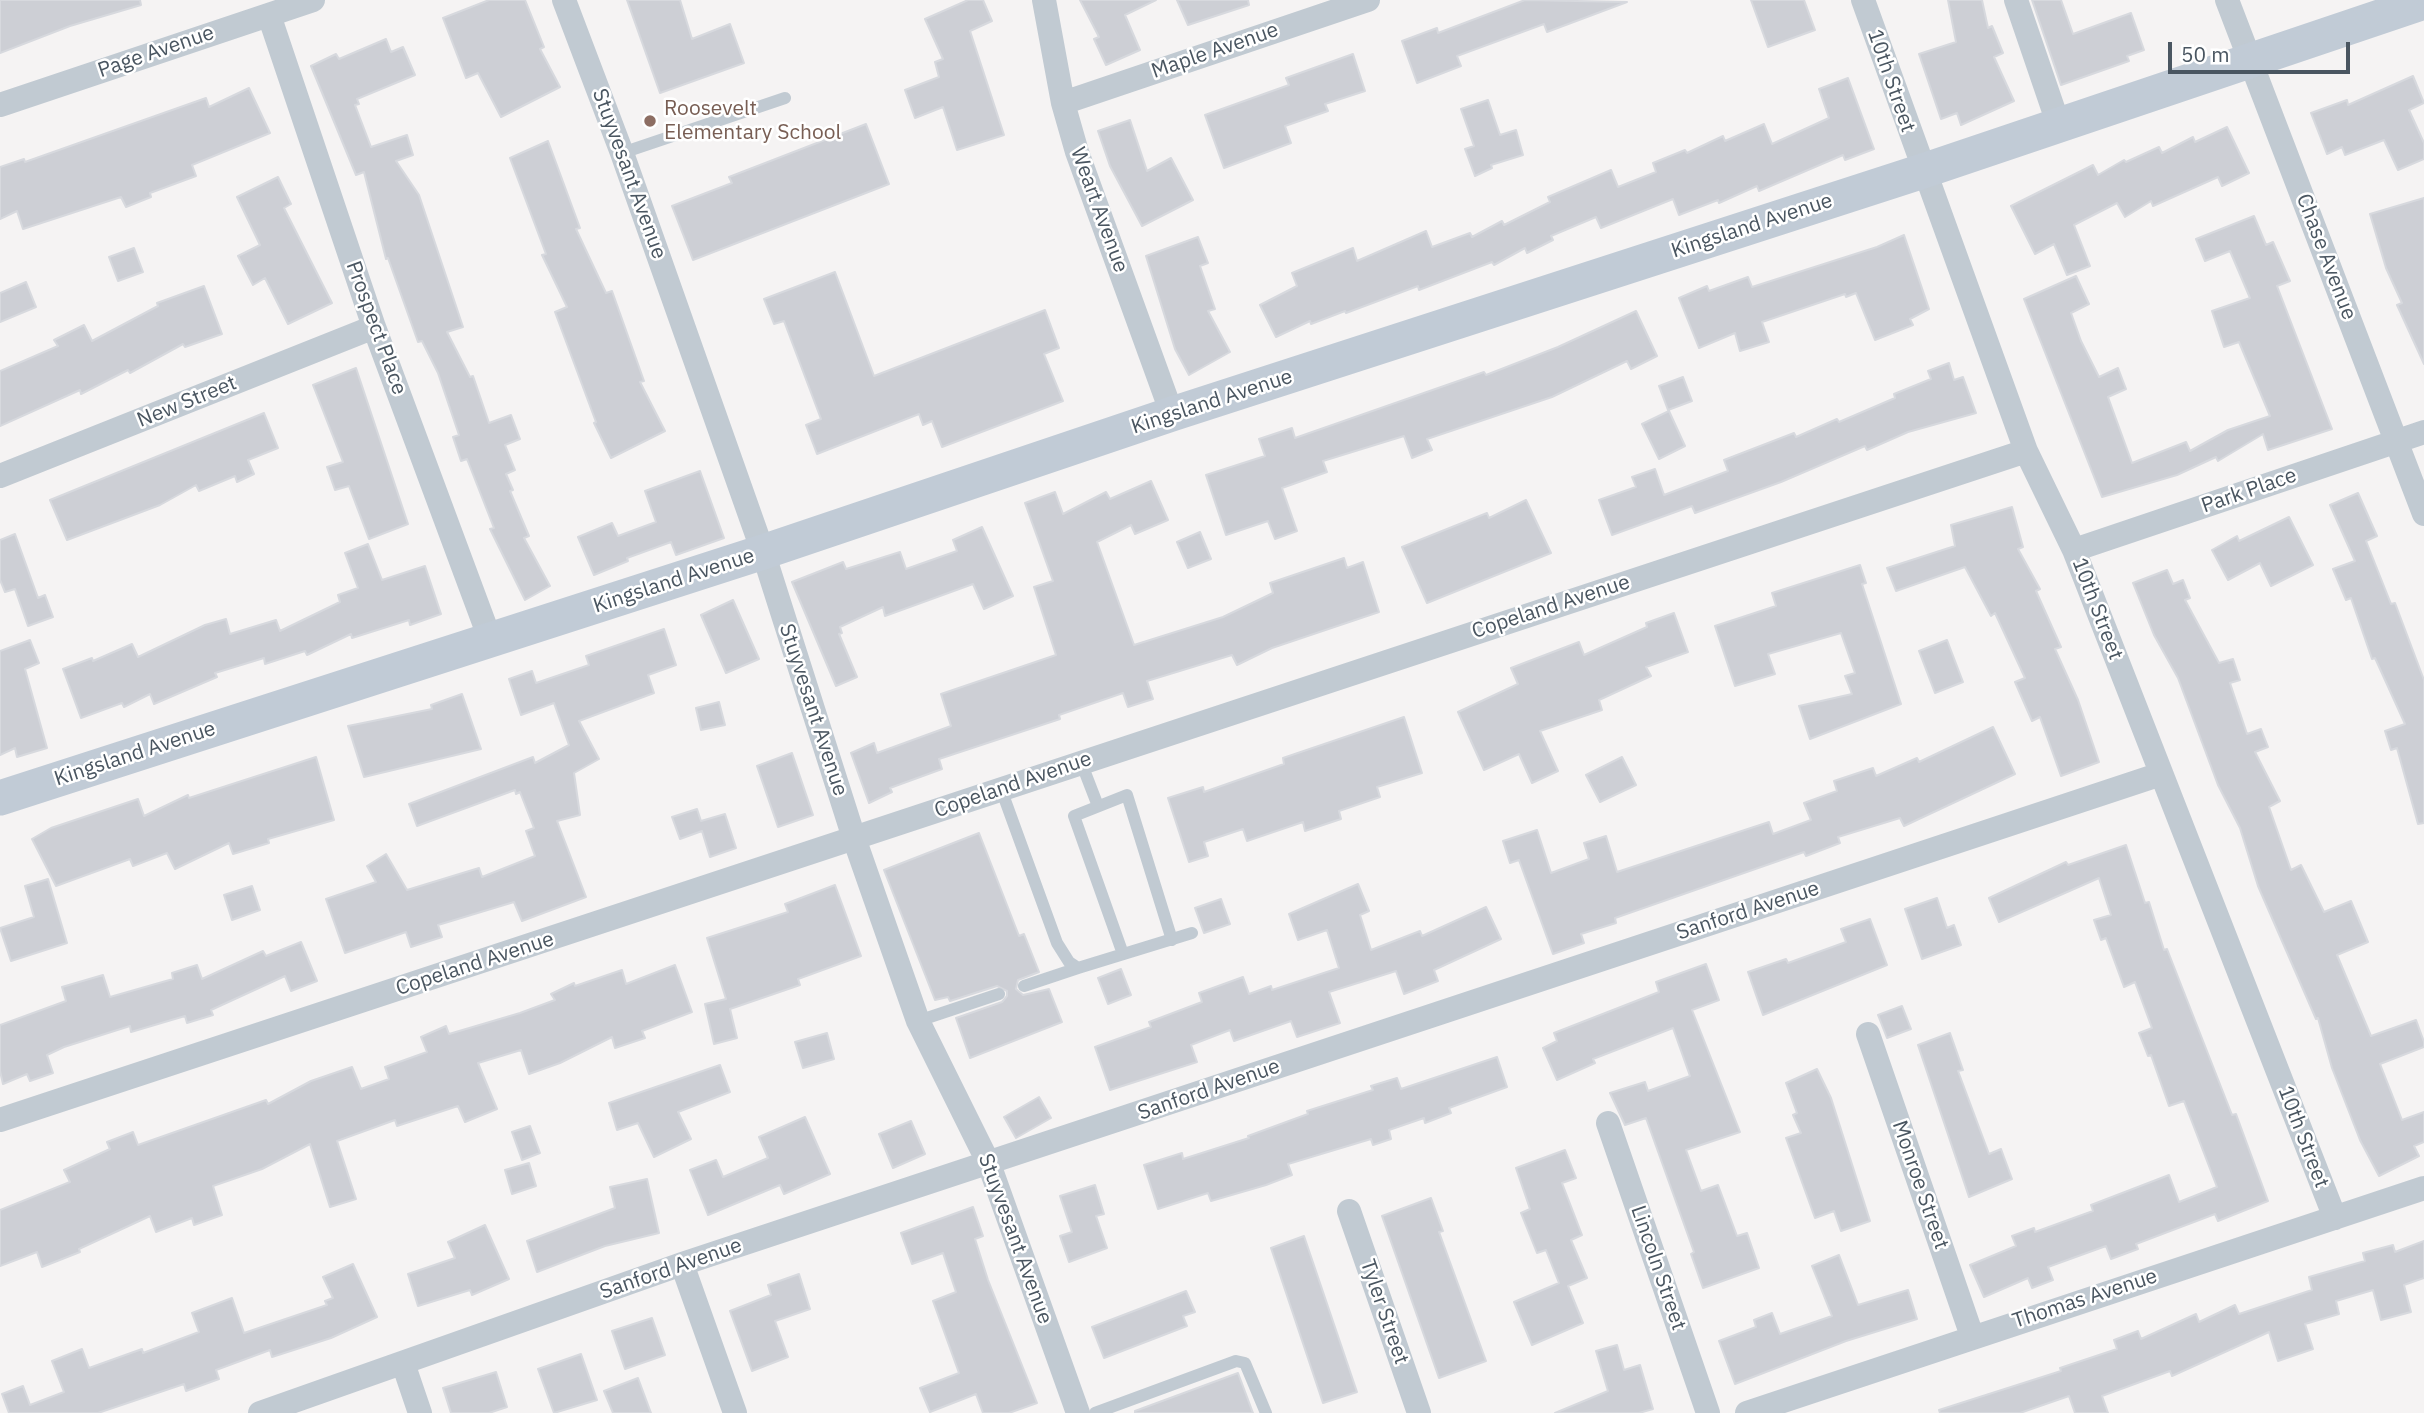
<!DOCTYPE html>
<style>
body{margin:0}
#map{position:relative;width:2424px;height:1413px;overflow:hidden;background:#f5f3f3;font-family:"IBM Plex Sans",sans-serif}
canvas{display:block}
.scale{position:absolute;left:2168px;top:42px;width:182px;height:32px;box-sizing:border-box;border:4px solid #4a5661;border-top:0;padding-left:9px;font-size:21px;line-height:24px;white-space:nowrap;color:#4a5661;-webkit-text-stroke:5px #fff;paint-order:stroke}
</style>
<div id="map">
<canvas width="2424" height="1413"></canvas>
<div class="scale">50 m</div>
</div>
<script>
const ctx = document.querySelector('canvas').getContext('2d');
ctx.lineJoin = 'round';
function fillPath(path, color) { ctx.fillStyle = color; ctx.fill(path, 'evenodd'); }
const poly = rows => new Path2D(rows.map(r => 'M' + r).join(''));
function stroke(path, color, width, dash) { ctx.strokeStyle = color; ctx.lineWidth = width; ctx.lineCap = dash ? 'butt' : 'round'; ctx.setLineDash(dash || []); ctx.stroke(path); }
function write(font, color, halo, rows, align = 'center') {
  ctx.font = font + ' "IBM Plex Sans",sans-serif'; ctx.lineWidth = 5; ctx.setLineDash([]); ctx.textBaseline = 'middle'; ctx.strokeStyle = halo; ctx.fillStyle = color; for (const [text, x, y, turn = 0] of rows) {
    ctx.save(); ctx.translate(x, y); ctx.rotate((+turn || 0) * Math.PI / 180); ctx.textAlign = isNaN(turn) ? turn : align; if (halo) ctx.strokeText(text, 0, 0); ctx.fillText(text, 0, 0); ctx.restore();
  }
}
const building = poly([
 [0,0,140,0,141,5,70,26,0,53,0,0],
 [489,0,525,0,544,47,540,49,560,87,501,117,478,73,466,78,443,18,489,0],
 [627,0,680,0,692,39,730,24,744,63,660,93,627,0],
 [968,0,983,0,992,21,970,31,1004,135,957,150,943,107,915,118,905,90,939,77,935,62,943,59,925,19,968,0],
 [1080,0,1156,0,1125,15,1140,50,1106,65,1094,39,1099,37,1080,0],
 [1177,0,1248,0,1249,5,1188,25,1177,0],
 [1525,0,1627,2,1547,32,1544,24,1457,56,1461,66,1417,83,1402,41,1437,28,1438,33,1525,0],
 [1751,0,1804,0,1815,30,1768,47,1751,0],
 [1948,0,1982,0,1988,28,1992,26,2003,53,1994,57,2014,101,1961,125,1957,113,1941,119,1919,54,1956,42,1948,0],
 [2032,0,2061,0,2073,34,2131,13,2144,50,2127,56,2129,61,2061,85,2032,0],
 [386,39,391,52,403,47,415,75,357,99,359,104,355,105,371,147,407,135,413,155,396,161,419,195,463,327,447,332,470,377,473,376,489,423,511,415,520,439,505,445,515,470,506,474,513,490,510,491,529,536,524,538,550,586,525,600,490,529,494,528,467,459,461,461,453,437,459,435,438,373,422,341,418,342,388,258,386,259,364,172,356,175,311,66,336,54,339,59,386,39],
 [1353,54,1365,91,1325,104,1328,111,1285,126,1291,143,1224,168,1205,115,1289,85,1286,78,1353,54],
 [2413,76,2424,103,2409,110,2424,143,2424,159,2398,170,2384,140,2345,155,2342,147,2327,154,2311,113,2347,100,2348,105,2413,76],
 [1848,78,1874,149,1845,160,1843,155,1759,191,1757,186,1719,203,1718,200,1679,215,1673,199,1601,228,1596,217,1551,236,1553,240,1527,253,1525,248,1494,265,1492,262,1419,290,1418,286,1346,313,1345,311,1311,324,1310,321,1276,337,1260,305,1297,286,1292,273,1353,248,1357,261,1426,231,1432,247,1470,233,1472,237,1502,221,1504,225,1550,202,1548,197,1611,170,1618,187,1656,172,1653,163,1685,150,1687,153,1723,136,1725,141,1764,124,1772,144,1829,118,1819,89,1848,78],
 [249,88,270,133,192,165,196,176,150,193,151,197,126,207,121,197,23,229,17,211,0,219,0,167,24,159,25,162,206,98,209,107,249,88],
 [1488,100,1500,135,1516,130,1523,155,1491,165,1492,168,1475,176,1465,149,1474,146,1461,109,1488,100],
 [1130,120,1147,171,1171,158,1193,200,1142,226,1110,166,1098,131,1130,120],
 [866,124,889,184,693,260,672,206,732,183,729,177,866,124],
 [2227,127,2249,173,2222,186,2218,177,2153,206,2151,201,2125,217,2117,203,2074,225,2090,266,2067,275,2054,244,2035,254,2011,206,2093,165,2098,175,2124,160,2126,162,2159,147,2162,153,2193,137,2195,142,2227,127],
 [548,141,580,228,576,229,606,293,612,291,644,381,640,382,665,431,611,458,594,423,596,422,555,312,567,307,542,255,546,254,510,158,548,141],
 [278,177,291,204,284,208,332,303,288,324,265,278,253,285,238,256,260,245,237,197,278,177],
 [2424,198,2424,364,2397,305,2402,303,2386,268,2370,214,2424,198],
 [2254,216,2266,245,2273,242,2290,281,2277,286,2332,429,2268,450,2263,434,2218,461,2216,457,2177,475,2102,497,2024,299,2076,276,2089,304,2071,313,2081,341,2099,377,2118,368,2126,389,2108,397,2132,463,2186,442,2190,451,2228,430,2270,416,2239,342,2224,347,2212,311,2250,298,2230,251,2205,261,2196,239,2254,216],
 [1904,235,1929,309,1910,319,1913,325,1875,340,1856,293,1846,297,1845,294,1762,322,1769,342,1740,351,1735,333,1699,348,1679,298,1707,286,1709,291,1748,277,1752,287,1877,247,1904,235],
 [1198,237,1208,263,1200,266,1215,309,1208,311,1230,352,1189,375,1175,349,1146,256,1198,237],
 [134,248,143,272,118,281,109,257,134,248],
 [835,272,874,376,1045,310,1059,348,1044,354,1063,401,942,447,932,421,923,425,919,414,817,454,806,425,821,419,784,321,774,324,764,299,835,272],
 [26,282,36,307,0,322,0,293,26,282],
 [204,286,222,334,185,347,183,344,130,373,128,370,81,394,80,390,0,426,0,371,58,346,54,340,84,325,92,341,158,306,157,303,204,286],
 [1636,311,1657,356,1631,369,1627,361,1552,397,1427,439,1432,450,1412,458,1404,436,1323,461,1327,472,1282,488,1297,531,1275,539,1268,521,1226,535,1206,475,1265,456,1259,439,1292,428,1295,438,1484,372,1486,375,1558,347,1636,311],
 [1949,363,1954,380,1963,377,1976,413,1908,432,1867,450,1865,446,1781,482,1695,513,1692,506,1612,535,1599,500,1636,487,1632,477,1655,469,1664,495,1728,471,1724,460,1794,433,1796,437,1837,419,1839,422,1895,398,1894,394,1931,379,1928,371,1949,363],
 [356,368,408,524,369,539,349,486,335,490,327,467,343,462,313,385,356,368],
 [1683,377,1692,401,1668,410,1659,386,1683,377],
 [1669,411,1685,446,1659,459,1642,424,1669,411],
 [264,413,278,448,248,460,254,474,237,482,235,476,199,491,196,485,160,505,67,540,50,500,264,413],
 [700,471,724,538,676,555,671,542,627,558,628,561,594,575,578,537,612,523,618,536,656,522,645,491,700,471],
 [1151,481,1168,520,1135,534,1131,525,1097,542,1134,645,1223,617,1273,593,1270,583,1344,558,1347,568,1363,562,1379,612,1272,648,1237,665,1232,655,1147,681,1153,699,1128,707,1123,693,1059,715,1060,719,939,759,942,769,890,788,892,792,869,803,851,753,874,743,877,753,951,726,941,694,1056,655,1034,587,1053,581,1025,503,1055,492,1063,514,1106,492,1110,499,1151,481],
 [2358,493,2377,536,2366,541,2391,604,2395,603,2424,680,2424,823,2418,824,2397,748,2391,750,2385,731,2405,724,2375,658,2372,659,2351,598,2346,600,2333,569,2355,561,2330,505,2358,493],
 [1526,500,1551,553,1427,603,1402,547,1487,513,1489,518,1526,500],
 [2012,507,2023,547,2018,549,2040,589,2036,591,2061,647,2055,649,2078,700,2099,762,2061,776,2040,717,2032,721,2015,682,2025,678,1995,613,1991,616,1965,567,1896,591,1887,568,1955,546,1951,525,2012,507],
 [2289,517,2313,565,2271,586,2260,563,2228,580,2212,550,2237,536,2239,541,2289,517],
 [982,527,1013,596,984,609,973,584,885,616,883,607,840,627,842,633,839,634,857,677,836,686,792,582,843,562,846,569,900,552,906,569,957,551,953,540,982,527],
 [1200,532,1211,559,1188,568,1177,542,1200,532],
 [15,534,38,598,45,595,53,617,28,626,15,589,5,592,0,580,0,540,15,534],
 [368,544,382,580,425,566,441,614,410,625,409,620,352,638,351,634,307,655,305,651,265,664,264,658,215,673,217,677,154,704,150,694,124,707,122,703,81,718,63,669,92,658,93,661,132,644,138,657,205,625,226,619,230,634,276,620,280,631,340,602,338,595,358,588,345,553,368,544],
 [1860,565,1866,583,1862,584,1901,704,1810,739,1799,706,1852,694,1845,676,1855,673,1841,633,1768,654,1775,674,1735,686,1715,626,1776,606,1772,593,1860,565],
 [2167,570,2173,584,2183,580,2190,598,2185,600,2219,663,2233,659,2240,680,2230,683,2247,734,2261,729,2268,747,2255,752,2280,801,2269,807,2291,870,2301,865,2324,912,2351,901,2368,942,2337,955,2371,1036,2416,1020,2424,1042,2424,1047,2380,1064,2402,1120,2424,1112,2424,1142,2414,1146,2419,1156,2379,1176,2360,1140,2332,1068,2318,1018,2316,1019,2258,886,2240,828,2218,785,2178,678,2154,635,2133,583,2167,570],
 [733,600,759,659,726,673,701,615,733,600],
 [1674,613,1688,652,1646,667,1651,676,1599,700,1602,710,1540,731,1558,771,1532,783,1519,754,1484,770,1458,712,1518,684,1511,668,1579,642,1584,655,1647,627,1646,623,1674,613],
 [664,629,676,665,648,675,654,693,579,721,599,759,574,773,580,815,557,821,586,897,522,921,514,902,438,925,442,937,411,947,406,932,345,953,326,899,376,882,367,866,386,854,407,890,479,868,482,877,535,856,526,831,534,828,520,792,516,794,515,790,417,826,409,804,533,757,535,763,569,745,554,703,521,715,509,679,532,671,536,683,589,665,586,656,664,629],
 [30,640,39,663,25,669,47,748,17,757,15,748,0,755,0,651,30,640],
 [1947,640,1963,682,1935,693,1919,651,1947,640],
 [462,694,481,749,364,777,348,726,432,709,431,705,462,694],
 [719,702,725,725,701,730,696,708,719,702],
 [1404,717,1422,773,1377,787,1380,797,1339,811,1341,819,1305,831,1303,822,1247,841,1243,829,1204,842,1208,856,1189,862,1168,798,1203,787,1204,792,1284,764,1283,758,1404,717],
 [1993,727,2015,774,1904,826,1900,818,1838,837,1840,843,1806,856,1804,852,1615,918,1616,923,1581,934,1584,943,1553,954,1519,860,1510,863,1503,841,1537,830,1551,873,1589,859,1584,843,1606,836,1617,872,1769,822,1773,834,1811,820,1804,803,1837,791,1834,781,1873,768,1876,776,1917,758,1919,762,1993,727],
 [792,753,813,815,778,827,757,766,792,753],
 [316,757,334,820,268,839,269,843,233,854,229,843,175,869,167,853,133,866,130,859,56,886,32,839,51,828,138,799,144,816,188,795,189,798,316,757],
 [1622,757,1636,785,1600,802,1586,775,1622,757],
 [697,809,701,821,725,814,736,848,710,857,702,831,680,839,672,817,697,809],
 [979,833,1019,936,1024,934,1039,972,1018,980,1016,989,1023,995,1049,989,1062,1022,970,1058,956,1018,1002,1002,1007,996,1007,991,997,986,950,1001,948,997,935,1000,884,870,979,833],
 [2126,845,2145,903,2149,902,2164,950,2167,949,2232,1115,2236,1114,2268,1201,2218,1221,2215,1214,2136,1244,2138,1249,2111,1259,2106,1246,2048,1267,2053,1280,2032,1288,2028,1278,1984,1297,1970,1265,2016,1246,2012,1236,2034,1228,2035,1232,2093,1211,2091,1205,2169,1175,2179,1202,2217,1187,2184,1101,2169,1106,2151,1055,2148,1056,2139,1033,2152,1028,2135,982,2124,987,2106,938,2101,940,2094,920,2111,915,2099,878,1999,922,1989,898,2066,862,2068,865,2126,845],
 [48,879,67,943,11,961,0,928,34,917,25,886,48,879],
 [1358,884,1369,911,1360,915,1371,950,1420,931,1422,936,1486,907,1501,939,1434,970,1438,981,1404,994,1396,971,1329,992,1340,1023,1297,1037,1291,1021,1234,1041,1230,1030,1191,1045,1197,1062,1110,1090,1095,1047,1151,1027,1149,1022,1202,1002,1199,993,1243,977,1249,994,1271,986,1272,990,1339,968,1327,930,1298,940,1289,914,1358,884],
 [835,885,861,956,798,979,800,985,730,1009,737,1038,714,1044,705,1004,726,999,707,938,788,912,785,904,835,885],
 [252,886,260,910,232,920,224,895,252,886],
 [1937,898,1947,928,1954,925,1961,945,1922,959,1905,909,1937,898],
 [1221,899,1230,924,1204,933,1195,908,1221,899],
 [1870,919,1887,965,1763,1015,1748,972,1786,959,1788,963,1846,942,1841,929,1870,919],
 [301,942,317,981,291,991,285,976,211,1010,213,1015,187,1023,185,1016,131,1032,130,1026,64,1047,47,1055,53,1073,30,1081,27,1074,3,1084,0,1071,0,1025,66,1001,62,987,103,975,110,997,173,979,172,973,197,965,202,979,263,951,266,956,301,942],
 [1706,964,1719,1000,1692,1010,1740,1132,1686,1150,1701,1191,1718,1185,1737,1236,1747,1233,1759,1268,1703,1288,1691,1254,1694,1252,1646,1118,1625,1125,1610,1093,1645,1082,1648,1091,1690,1076,1673,1028,1593,1059,1595,1063,1557,1080,1543,1048,1557,1041,1554,1033,1659,992,1656,982,1706,964],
 [675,965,692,1012,642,1031,645,1038,615,1048,612,1037,560,1063,529,1074,521,1050,478,1063,497,1109,465,1122,458,1106,397,1126,395,1120,337,1141,356,1199,330,1207,310,1144,262,1169,213,1186,222,1215,194,1225,192,1218,156,1232,150,1216,79,1249,80,1252,42,1267,37,1252,0,1266,0,1210,70,1182,64,1170,110,1149,107,1142,133,1132,138,1145,266,1100,268,1104,311,1081,352,1067,361,1089,389,1079,385,1067,427,1052,421,1037,446,1026,449,1034,520,1013,555,1000,551,994,574,983,575,986,622,970,626,984,675,965],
 [1121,969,1131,995,1108,1004,1098,978,1121,969],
 [1902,1006,1911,1029,1887,1038,1878,1015,1902,1006],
 [827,1033,834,1059,803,1068,795,1042,827,1033],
 [1950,1033,1963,1070,1958,1071,1989,1154,2001,1149,2012,1179,1969,1197,1918,1045,1950,1033],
 [1497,1057,1507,1087,1449,1108,1451,1113,1425,1123,1424,1118,1389,1130,1391,1139,1373,1145,1371,1139,1288,1164,1292,1175,1266,1185,1211,1201,1208,1193,1158,1209,1144,1165,1182,1153,1183,1159,1249,1138,1248,1136,1308,1114,1307,1111,1373,1090,1371,1086,1397,1078,1401,1089,1497,1057],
 [720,1065,730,1092,678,1112,691,1139,654,1157,638,1123,617,1130,609,1103,720,1065],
 [1817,1069,1831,1098,1870,1221,1841,1231,1834,1211,1815,1218,1786,1138,1801,1133,1793,1115,1797,1113,1786,1083,1817,1069],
 [1039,1097,1051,1118,1016,1138,1004,1117,1039,1097],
 [805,1117,830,1174,784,1194,780,1185,708,1215,690,1170,716,1160,723,1177,768,1158,759,1137,805,1117],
 [911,1121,925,1154,893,1168,879,1134,911,1121],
 [530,1126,540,1153,522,1160,512,1132,530,1126],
 [1565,1150,1576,1178,1562,1183,1582,1235,1571,1240,1587,1278,1568,1286,1583,1323,1532,1345,1514,1302,1559,1283,1546,1250,1537,1253,1521,1213,1530,1209,1516,1168,1565,1150],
 [529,1163,536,1186,512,1194,505,1170,529,1163],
 [647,1179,659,1233,605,1246,537,1272,527,1241,615,1208,610,1187,647,1179],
 [1095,1185,1104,1214,1096,1216,1107,1248,1069,1262,1060,1236,1072,1232,1060,1196,1095,1185],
 [1431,1198,1443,1231,1439,1232,1486,1361,1439,1378,1382,1216,1431,1198],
 [973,1207,983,1236,975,1239,988,1280,1037,1403,1009,1413,983,1413,976,1394,930,1412,920,1388,959,1373,933,1301,956,1292,943,1253,912,1264,901,1233,973,1207],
 [485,1225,509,1279,472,1295,470,1290,418,1306,408,1274,455,1258,448,1242,485,1225],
 [1304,1236,1357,1392,1323,1403,1271,1248,1304,1236],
 [2424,1241,2424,1278,2404,1285,2411,1312,2381,1320,2373,1290,2336,1301,2339,1314,2305,1324,2313,1349,2278,1361,2269,1332,2172,1376,2170,1371,2102,1396,2108,1413,2075,1413,2069,1396,2020,1413,1940,1413,1939,1410,2061,1371,2060,1368,2117,1349,2114,1340,2138,1331,2141,1339,2196,1314,2199,1322,2235,1305,2239,1314,2312,1290,2309,1277,2365,1261,2363,1253,2393,1245,2395,1252,2424,1241],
 [1839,1255,1858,1305,1908,1290,1917,1319,1846,1341,1735,1384,1719,1341,1756,1327,1754,1320,1772,1313,1780,1334,1832,1316,1812,1266,1839,1255],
 [353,1264,377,1317,331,1338,272,1357,270,1350,216,1370,219,1379,186,1391,184,1384,98,1413,9,1413,2,1394,23,1386,30,1405,64,1392,52,1361,82,1349,89,1368,142,1349,143,1353,199,1332,192,1313,232,1298,244,1333,327,1305,325,1301,333,1298,323,1277,353,1264],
 [799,1274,810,1309,775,1321,788,1357,752,1371,730,1311,771,1295,768,1285,799,1274],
 [1186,1291,1195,1312,1183,1316,1187,1326,1104,1358,1092,1327,1186,1291],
 [652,1318,665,1355,625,1369,612,1331,652,1318],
 [1617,1345,1624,1370,1640,1365,1653,1409,1639,1413,1555,1413,1608,1391,1596,1351,1617,1345],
 [581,1354,597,1400,554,1413,538,1369,581,1354],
 [496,1372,507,1407,489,1413,451,1413,443,1388,496,1372],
 [1238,1373,1253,1413,1135,1413,1135,1411,1238,1373],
 [638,1378,651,1413,613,1413,604,1391,638,1378]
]);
fillPath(building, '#cdcfd5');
stroke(building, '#d7d9de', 2);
stroke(poly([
 [622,153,785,98],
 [1081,762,1098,806],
 [1001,789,1057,943,1069,962,1078,968,1192,933],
 [1123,954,1074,816,1127,795,1172,940],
 [1024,986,1078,968],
 [918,1021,999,994],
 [1095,1413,1236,1361,1245,1363,1266,1413]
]), '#c1cad2', 12);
stroke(poly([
 [564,0,622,153,763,552,854,838,918,1021,989,1164,1078,1413],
 [1044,0,1063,103,1077,152,1172,414],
 [1863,0,2026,451,2074,550,2335,1218],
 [2016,0,2058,123],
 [2227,0,2424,514],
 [269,15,374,327,490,639],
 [1063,103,1368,0],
 [0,105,313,0],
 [0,476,374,327],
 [2074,550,2424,432],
 [1868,1034,1972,1336],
 [0,1120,2026,451],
 [1608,1123,1708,1413],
 [1349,1211,1419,1413],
 [682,1264,735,1413],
 [403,1363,420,1413],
 [260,1413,682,1264,2161,774],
 [1747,1413,2424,1188]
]), '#c1cad2', 24);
stroke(poly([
 [0,798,763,552,1172,414,1923,171,2424,2]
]), '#c1cbd6', 35);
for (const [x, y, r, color] of [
 [650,121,7,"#8d6e63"]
]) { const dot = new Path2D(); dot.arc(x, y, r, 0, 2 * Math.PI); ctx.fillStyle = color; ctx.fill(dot); stroke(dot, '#fff', 2.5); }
write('21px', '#4a5661', '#fff', [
 ["Maple Avenue",1215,51,-19],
 ["Page Avenue",156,52,-19],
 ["10th Street",1891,81,71],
 ["Stuyvesant Avenue",629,174,70],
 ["Weart Avenue",1099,210,70],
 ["Kingsland Avenue",1752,226,-18],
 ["Chase Avenue",2326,257,69],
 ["Prospect Place",376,328,70],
 ["New Street",187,402,-22],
 ["Kingsland Avenue",1212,402,-18],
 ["Park Place",2249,491,-19],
 ["Kingsland Avenue",674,581,-18],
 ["Copeland Avenue",1551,607,-18],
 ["10th Street",2097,609,69],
 ["Stuyvesant Avenue",813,710,72],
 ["Kingsland Avenue",135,754,-18],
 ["Copeland Avenue",1013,785,-19],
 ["Sanford Avenue",1748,911,-18],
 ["Copeland Avenue",475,964,-18],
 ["Sanford Avenue",1209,1090,-19],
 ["10th Street",2303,1137,69],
 ["Monroe Street",1920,1185,71],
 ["Stuyvesant Avenue",1015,1239,70],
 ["Lincoln Street",1658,1268,71],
 ["Sanford Avenue",671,1269,-19],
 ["Thomas Avenue",2085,1299,-18],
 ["Tyler Street",1384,1312,71]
]);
write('21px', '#785e54', '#fff', [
 ["Roosevelt",664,109],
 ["Elementary School",664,133]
], 'left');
</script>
